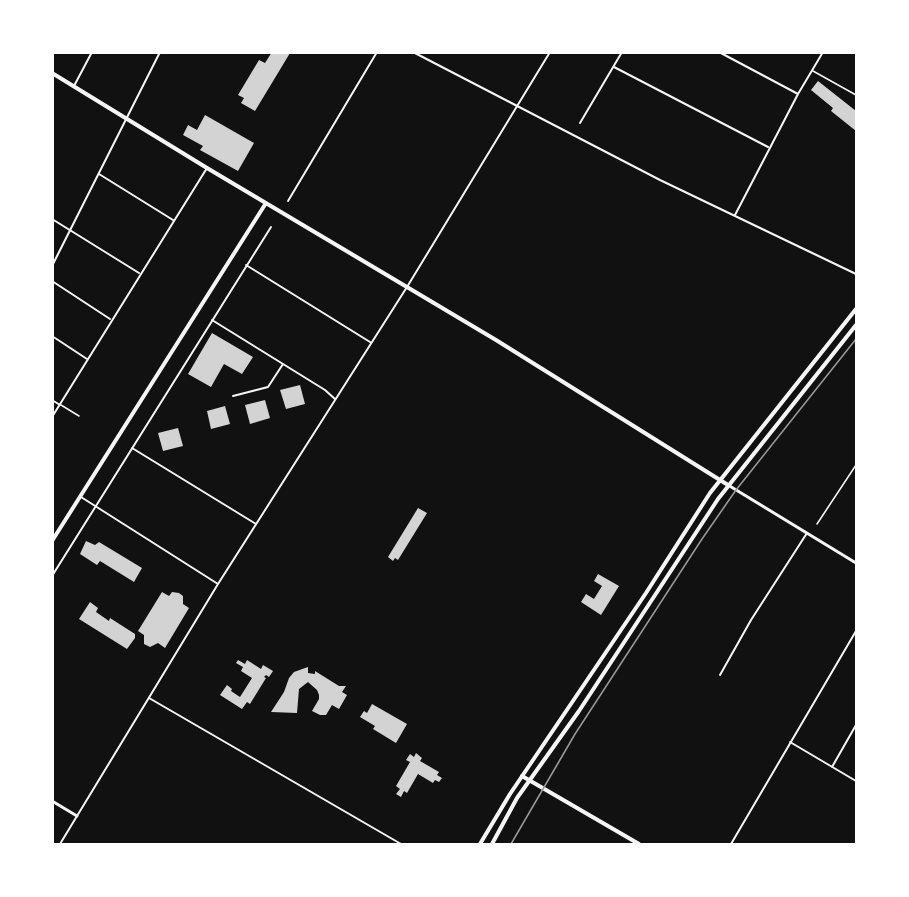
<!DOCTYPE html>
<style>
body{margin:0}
#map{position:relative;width:909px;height:897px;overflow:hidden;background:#111;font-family:"Roboto Condensed",sans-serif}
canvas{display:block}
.frame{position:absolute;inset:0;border:54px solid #fff;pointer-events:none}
</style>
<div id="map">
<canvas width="909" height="897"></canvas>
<div class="frame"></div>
</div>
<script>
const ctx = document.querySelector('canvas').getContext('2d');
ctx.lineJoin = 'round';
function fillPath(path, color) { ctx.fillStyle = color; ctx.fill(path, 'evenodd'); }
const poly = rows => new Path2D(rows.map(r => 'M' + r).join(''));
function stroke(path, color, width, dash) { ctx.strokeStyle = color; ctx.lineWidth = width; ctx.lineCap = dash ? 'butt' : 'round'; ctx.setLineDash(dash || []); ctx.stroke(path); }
fillPath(poly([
 [272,52,290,53,255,111,241,103,244,98,238,95,259,60,265,63],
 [818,81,856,111,856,131,831,111,833,108,811,90],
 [205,115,254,143,238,171,200,150,203,146,183,135,188,125,197,130],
 [212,333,253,357,242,374,224,364,211,387,188,374],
 [300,385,305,404,286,409,280,390],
 [265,400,270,418,250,424,245,405],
 [225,406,230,424,211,429,207,411],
 [178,428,183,446,163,451,158,433],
 [418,508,427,513,398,560,395,558,393,561,388,557],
 [86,541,95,545,99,542,142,568,134,582,100,561,97,565,80,554],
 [598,574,619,586,601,615,581,602,586,594,594,599,602,586,594,581],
 [162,592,169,596,172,592,179,593,183,596,183,604,189,608,165,648,158,643,150,647,144,644,144,635,138,631],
 [90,602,98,608,96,612,109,621,110,618,135,634,135,638,127,649,79,619],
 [238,660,245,664,247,660,261,669,263,665,273,671,269,677,266,675,264,677,266,678,250,704,247,702,242,709,220,695,227,685,232,689,231,691,240,697,252,678,241,671,243,667,236,663],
 [308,667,308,673,315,674,315,671,339,686,346,686,342,692,347,695,339,709,332,705,326,715,320,715,312,711,319,699,319,695,317,690,308,682,299,689,297,713,271,712,284,692,289,678,294,672],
 [372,704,407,724,396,743,373,729,375,726,360,717,364,711,367,713],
 [416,753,422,758,420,761,439,772,437,775,442,778,439,782,435,780,433,783,418,774,407,793,404,791,401,797,396,794,400,789,396,786,410,762,406,760,410,754,414,757]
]), '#d3d3d3');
stroke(poly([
 [817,524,856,465]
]), '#f5f5f5', 1.5);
stroke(poly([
 [813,71,856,95],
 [61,405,79,416]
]), '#f5f5f5', 1.5);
stroke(poly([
 [413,52,660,180,856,274],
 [719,52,798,94],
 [614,67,768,147],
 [74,86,92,52],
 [580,123,622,52],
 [99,174,173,220],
 [288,201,377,52],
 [735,215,798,94,823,52],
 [52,219,139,273],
 [246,265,370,342],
 [52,266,160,52],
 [52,281,110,319],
 [212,320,325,390,335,399],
 [52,336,87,359],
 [233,396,268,387,283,364],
 [52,400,60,405],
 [52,417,207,168],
 [132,448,256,524],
 [81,497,218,584],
 [52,576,271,227],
 [720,675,751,620,807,533],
 [149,698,401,844],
 [790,742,856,781],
 [832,767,856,725],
 [60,844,218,584,407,287,550,52],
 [731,844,856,631]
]), '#f5f5f5', 2);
stroke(poly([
 [728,485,856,563],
 [52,801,77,816]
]), '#f5f5f5', 3);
stroke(poly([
 [52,73,207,168,496,340,728,485],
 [52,541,266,203],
 [522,776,639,844]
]), '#f5f5f5', 4);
stroke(poly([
 [480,844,510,794,646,593,710,493,856,309],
 [492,844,517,798,579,711,718,499,856,325]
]), '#f5f5f5', 4);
stroke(poly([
 [511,844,575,734,702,539,736,490,856,339]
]), '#9a9a9a', 1.5);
</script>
